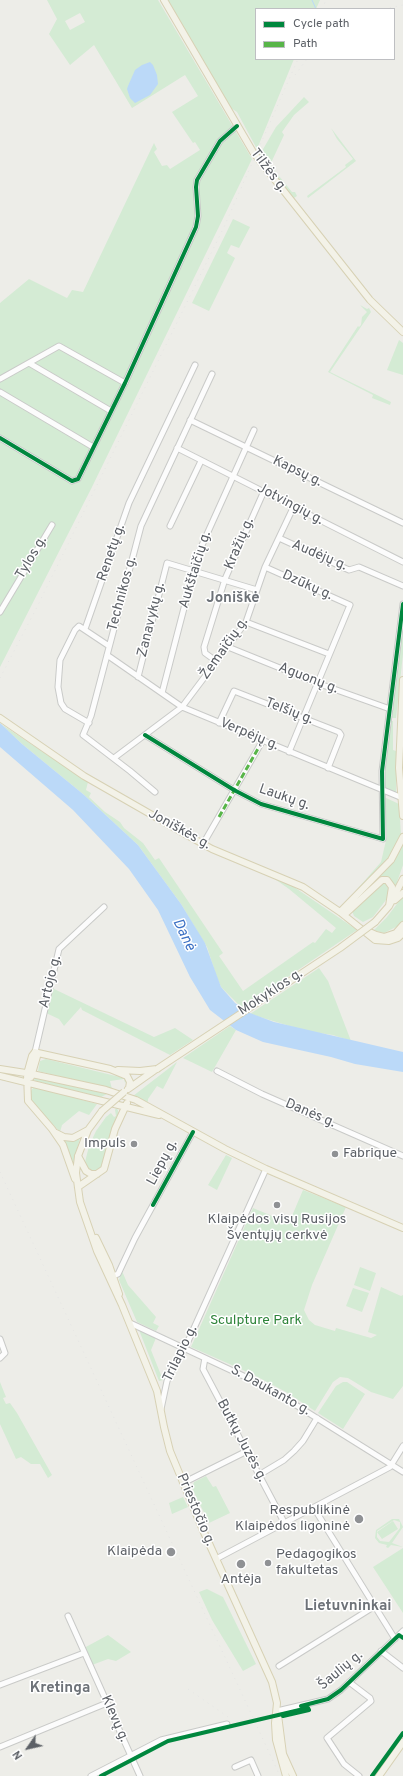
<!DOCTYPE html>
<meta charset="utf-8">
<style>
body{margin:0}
#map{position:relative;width:403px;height:1776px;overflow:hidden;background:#edede8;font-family:Overpass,sans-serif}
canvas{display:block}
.legend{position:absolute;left:255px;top:8px;width:140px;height:52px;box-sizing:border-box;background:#fff;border:1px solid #bebfc2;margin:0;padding:5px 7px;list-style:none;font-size:12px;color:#5c6066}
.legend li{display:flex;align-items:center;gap:8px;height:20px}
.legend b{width:20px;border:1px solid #bebfc2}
.north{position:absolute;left:8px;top:1728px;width:40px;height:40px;-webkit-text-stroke:3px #fff;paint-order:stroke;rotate:236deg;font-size:11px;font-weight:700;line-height:16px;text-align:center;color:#5c6066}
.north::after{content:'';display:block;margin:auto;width:14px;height:18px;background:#5c6066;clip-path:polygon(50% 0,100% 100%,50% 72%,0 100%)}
</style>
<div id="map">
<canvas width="403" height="1776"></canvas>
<ul class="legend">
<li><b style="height:5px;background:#00873e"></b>Cycle path</li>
<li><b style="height:5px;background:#58b549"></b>Path</li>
</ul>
<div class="north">N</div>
</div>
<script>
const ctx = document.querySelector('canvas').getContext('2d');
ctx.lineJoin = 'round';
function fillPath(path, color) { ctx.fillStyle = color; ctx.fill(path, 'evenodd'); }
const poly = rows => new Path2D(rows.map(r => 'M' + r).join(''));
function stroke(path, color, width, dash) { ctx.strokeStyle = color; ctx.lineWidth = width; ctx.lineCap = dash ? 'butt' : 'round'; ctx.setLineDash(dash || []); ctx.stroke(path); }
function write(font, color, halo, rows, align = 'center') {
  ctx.font = font + ' Overpass,sans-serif'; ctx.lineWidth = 3; ctx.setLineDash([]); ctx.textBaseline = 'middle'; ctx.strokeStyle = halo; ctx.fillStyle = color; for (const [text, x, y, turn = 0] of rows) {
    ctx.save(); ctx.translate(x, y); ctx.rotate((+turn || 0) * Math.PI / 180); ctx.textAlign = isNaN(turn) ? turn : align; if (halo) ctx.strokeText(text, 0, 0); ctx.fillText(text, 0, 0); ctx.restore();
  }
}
fillPath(poly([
 [47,0,158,0,252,159,91,489,0,667,0,303,29,279,67,298,72,290,83,292,154,143,157,149,154,152,162,166,167,165,170,169,200,150,195,142,193,143,172,112,198,96,185,75,132,108,94,45,70,65,49,34,57,19],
 [80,13,85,22,70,30,65,21],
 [168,0,320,0,316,9,256,9,256,59,294,59,257,149,237,112,231,108],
 [304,97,309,102,294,115,282,132,284,135,270,165,292,192,295,192,297,196,294,198,291,198,259,156,276,127],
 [331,128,356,161,308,198,307,196,346,167,345,165,353,159,337,139],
 [233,219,250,227,239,248,231,245,227,253,235,258,209,311,192,303],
 [360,305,367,309,369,308,371,312,330,372,391,402,390,405,372,398,373,395,328,372,358,326,359,327,361,325,362,317,367,312],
 [399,340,403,343,403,375,387,370],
 [403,619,403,654,396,718,390,718,393,710,391,710],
 [390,721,393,721,393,750,396,751,396,793,386,789,384,786,384,766],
 [1,724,88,782,86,790,91,793,89,797,105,812,120,822,124,828,143,843,155,860,159,858,223,953,219,956,243,991,313,942,315,943,326,929,332,933,336,928,289,889,272,877,256,870,274,877,294,887,357,930,242,1008,221,987,217,978,207,947,202,939,181,904,138,845,83,794,22,744],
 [384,797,399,804,401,836,394,852,345,903,381,862,387,836],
 [403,843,403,865,395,888,390,880,379,878,348,909,392,862],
 [383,881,390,886,389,896,373,917,363,922,354,916,352,911],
 [403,896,403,921,400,925,384,933,374,930,387,917],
 [319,968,328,981,351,1041,333,1035,306,1031,250,1014],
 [52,988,154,1037,175,1028,193,1040,170,1055,82,1010,81,1007,64,1026,59,1019,46,1013],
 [230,1026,236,1030,212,1072,183,1058],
 [46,1059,124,1078,127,1080,125,1083,124,1079,110,1081,112,1089,38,1071,40,1061],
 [177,1062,163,1089,157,1086,148,1099,148,1102,133,1096],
 [35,1078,107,1094,101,1097,36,1081,34,1080],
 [34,1087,50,1091,97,1104,89,1115,79,1111,62,1125,60,1132,31,1101,30,1092],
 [116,1108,118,1110,118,1116,103,1166,100,1170,93,1172,88,1170,85,1162,89,1146,96,1131,106,1117,111,1113,114,1117,116,1116,115,1110],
 [61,1138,80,1138,72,1167],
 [226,1155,232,1158,217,1190,208,1185],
 [303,1190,346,1207,312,1285,304,1310,309,1320,315,1325,335,1331,336,1328,371,1338,377,1335,368,1332,381,1287,401,1296,403,1295,403,1386,393,1399,371,1392,348,1378,340,1377,333,1382,315,1411,286,1392,252,1374,191,1347,253,1208,289,1223],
 [124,1263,126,1265,122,1271,128,1285,156,1317,153,1323,159,1326,156,1331,137,1322,119,1280],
 [360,1267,376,1273,370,1291,354,1285],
 [353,1288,369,1293,362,1312,346,1306],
 [139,1330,156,1338,151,1350,163,1380,159,1381],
 [0,1382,6,1397,3,1398,6,1404,10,1403,17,1413,52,1475,48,1478,40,1464,31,1464,21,1457,16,1459,0,1424],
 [343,1382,347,1382,365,1394,343,1429,318,1413,336,1386],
 [206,1476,213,1487,216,1486,230,1513,209,1523,192,1488,194,1482],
 [183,1497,188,1507,172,1514,169,1503],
 [392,1519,399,1519,403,1527,392,1543,403,1547,391,1545,388,1548,386,1547,387,1545,379,1543,375,1538,376,1530],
 [394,1520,400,1522,400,1528,389,1542,380,1541,377,1537,377,1531],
 [393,1521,398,1529,382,1539,377,1532],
 [403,1548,403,1613,373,1567],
 [207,1589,223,1597,256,1664,243,1671,212,1620,199,1592],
 [108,1635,131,1652,116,1661,108,1659,92,1665,84,1648]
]), '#d4ebd4');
fillPath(poly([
 [150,62,153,65,157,75,158,84,150,95,135,103,130,98,127,89,128,86,135,70,142,65],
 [0,723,22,744,83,794,138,845,181,904,205,943,221,987,235,1003,250,1013,274,1022,403,1052,403,1072,355,1064,331,1057,263,1042,236,1030,210,1010,190,977,158,910,129,869,73,810,0,747]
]), '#bbd9f8');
stroke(poly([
 [312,0,316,9]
]), '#bbd9f8', 1);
const minor = poly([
 [29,363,111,411],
 [0,379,59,346,125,383],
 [0,392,93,447],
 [190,420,403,523],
 [0,438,72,481,78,479,125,383,196,227,198,216,196,187,197,180,220,141,237,126],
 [177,448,403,562],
 [170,526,201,461],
 [279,538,349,570,359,567,403,586],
 [265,567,350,605,289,752],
 [0,612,52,525],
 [246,622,329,654],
 [85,629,129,503,195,365],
 [228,647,317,683,390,709],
 [107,655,182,707,400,797],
 [216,661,205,653,204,647,225,579,264,491],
 [138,677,167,563,257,590],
 [162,693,198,554,254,430],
 [89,723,65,709,61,703,58,687,60,660,75,630,79,626,109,646],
 [219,723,234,691,339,732,341,735,328,768],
 [145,735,234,790,261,804,383,839,382,771,403,604],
 [114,758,182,707,246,622,265,567,293,508],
 [155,792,130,771,83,735,91,716,141,526,212,374],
 [203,844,263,740],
 [35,1052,59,949,104,907],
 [217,1071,262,1094,403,1156],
 [113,1276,118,1274,135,1238,193,1132],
 [130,1323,267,1387,403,1472],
 [0,1339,5,1353,0,1358],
 [205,1358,203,1369,285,1524],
 [161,1409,167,1381,172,1370,185,1348,266,1169],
 [259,1475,284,1460,294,1451,303,1441,317,1418],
 [183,1483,247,1451],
 [314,1508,395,1639],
 [216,1559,390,1467,403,1446],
 [68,1616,140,1776],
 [381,1651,403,1668],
 [279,1666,375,1606],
 [349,1682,370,1698,371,1701,327,1738,344,1764,359,1776],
 [0,1685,84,1653],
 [277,1711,328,1699,341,1690,403,1631],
 [0,1747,107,1703],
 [235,1767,251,1760,258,1776],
 [91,1776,161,1740,227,1724]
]);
const major = poly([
 [164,0,253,152,370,300,403,332],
 [403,680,399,768,403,816],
 [0,718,84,776,187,835,212,849,303,887,340,912,375,940,389,941,398,938,403,933],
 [395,900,403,893],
 [340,912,391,860,403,837],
 [344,915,382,880,387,880,392,887,389,906],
 [375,922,389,906,403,879],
 [365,930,376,935,384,937,396,933,403,925],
 [0,1069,32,1074,106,1090,136,1100,225,1149,266,1169,403,1228],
 [118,1070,140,1071,157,1069],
 [0,1076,159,1115],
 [31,1077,38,1053],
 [128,1089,155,1070],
 [102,1111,88,1130,78,1156,76,1173,80,1202,97,1251,122,1305,157,1391,164,1427,170,1451,202,1528,272,1682,277,1703,275,1723,276,1740,286,1776],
 [56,1133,64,1137,73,1138,88,1130],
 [78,1156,86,1171,91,1174,97,1174],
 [75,1179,63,1145,52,1129,28,1101,27,1074,32,1056,35,1052,38,1053,110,1069,127,1076,130,1082,129,1088],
 [78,1187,104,1169,115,1129,127,1103],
 [96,1238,109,1265,119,1294],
 [278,1715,283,1754,293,1776],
 [379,1776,403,1742]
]);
stroke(minor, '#c9cac8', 7);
stroke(major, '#d7d1b4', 8);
stroke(minor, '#fcfcfc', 5);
stroke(major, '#f3f2e8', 6);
stroke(poly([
 [322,9,326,0],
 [384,9,403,5],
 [295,75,307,59],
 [0,678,37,607,224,227,298,59],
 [0,1172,280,1776],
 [188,1689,228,1717]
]), '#e4e4e3', 1, [1, 5]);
const majorBridge = poly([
 [157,1069,340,948,375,922],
 [102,1111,124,1092]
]);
stroke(majorBridge, '#d7d1b4', 8, []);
stroke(majorBridge, '#f3f2e8', 6);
stroke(poly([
 [219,817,263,740]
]), '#58b549', 3, [6, 3]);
stroke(poly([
 [0,438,72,481,78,479,125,383,196,227,198,216,196,187,197,180,220,141,237,126],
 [145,735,234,790,261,804,383,839,382,771,403,604],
 [153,1205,193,1132],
 [301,1706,328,1699,341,1690,399,1635,403,1638],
 [101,1776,168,1741,308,1708,309,1710,283,1716],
 [372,1776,403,1733]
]), '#00873e', 4);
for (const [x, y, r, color] of [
 [134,1144,4,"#8f9194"],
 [335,1154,4,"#8f9194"],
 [277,1205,4,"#8f9194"],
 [359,1519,5,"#8f9194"],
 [171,1552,5,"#8f9194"],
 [268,1563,4,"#8f9194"],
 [241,1564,5,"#8f9194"]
]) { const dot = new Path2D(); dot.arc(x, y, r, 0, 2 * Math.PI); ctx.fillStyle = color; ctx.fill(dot); stroke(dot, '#fff', 1.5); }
write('14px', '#5c6066', '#fff', [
 ["Tilžės g.",268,171,53],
 ["Kapsų g.",297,472,26],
 ["Jotvingių g.",290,505,28],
 ["Kražių g.",240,544,-67],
 ["Renetų g.",112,553,-71],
 ["Audėjų g.",319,556,23],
 ["Tylos g.",32,558,-59],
 ["Aukštaičių g.",196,570,-73],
 ["Dzūkų g.",307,586,24],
 ["Technikos g.",123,594,-75],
 ["Zanavykų g.",152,620,-76],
 ["Žemaičių g.",225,649,-55],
 ["Aguonų g.",308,679,21],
 ["Telšių g.",289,712,21],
 ["Verpėjų g.",249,735,23],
 ["Laukų g.",284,798,19],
 ["Joniškės g.",179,830,29],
 ["Artojo g.",51,982,-76],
 ["Mokyklos g.",271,993,-33],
 ["Danės g.",310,1114,23],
 ["Liepų g.",163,1163,-62],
 ["Trilapio g.",181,1354,-64],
 ["S. Daukanto g.",270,1391,29],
 ["Butkų Juzės g.",241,1441,62],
 ["Priestočio g.",195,1510,67],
 ["Šaulių g.",341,1671,-40],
 ["Klevų g.",114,1719,66]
]);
write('14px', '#5c6066', '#fff', [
 ["Impuls",126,1144],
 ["Fabrique",343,1154,"left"],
 ["Klaipėdos visų Rusijos",277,1220,"center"],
 ["Šventųjų cerkvė",277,1236,"center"],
 ["Respublikinė",350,1511],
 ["Klaipėdos ligoninė",350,1527],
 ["Klaipėda",162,1552],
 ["Pedagogikos",276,1555,"left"],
 ["fakultetas",276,1571,"left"],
 ["Antėja",241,1580,"center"]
], 'right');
write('14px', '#2e843a', '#fff', [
 ["Sculpture Park",256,1321]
]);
write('bold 15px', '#6d7278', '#fff', [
 ["Joniškė",233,599],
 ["Lietuvninkai",348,1607],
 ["Kretinga",60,1689]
]);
write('italic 15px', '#3c71c4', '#fff', [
 ["Danė",183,935,64]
]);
</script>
